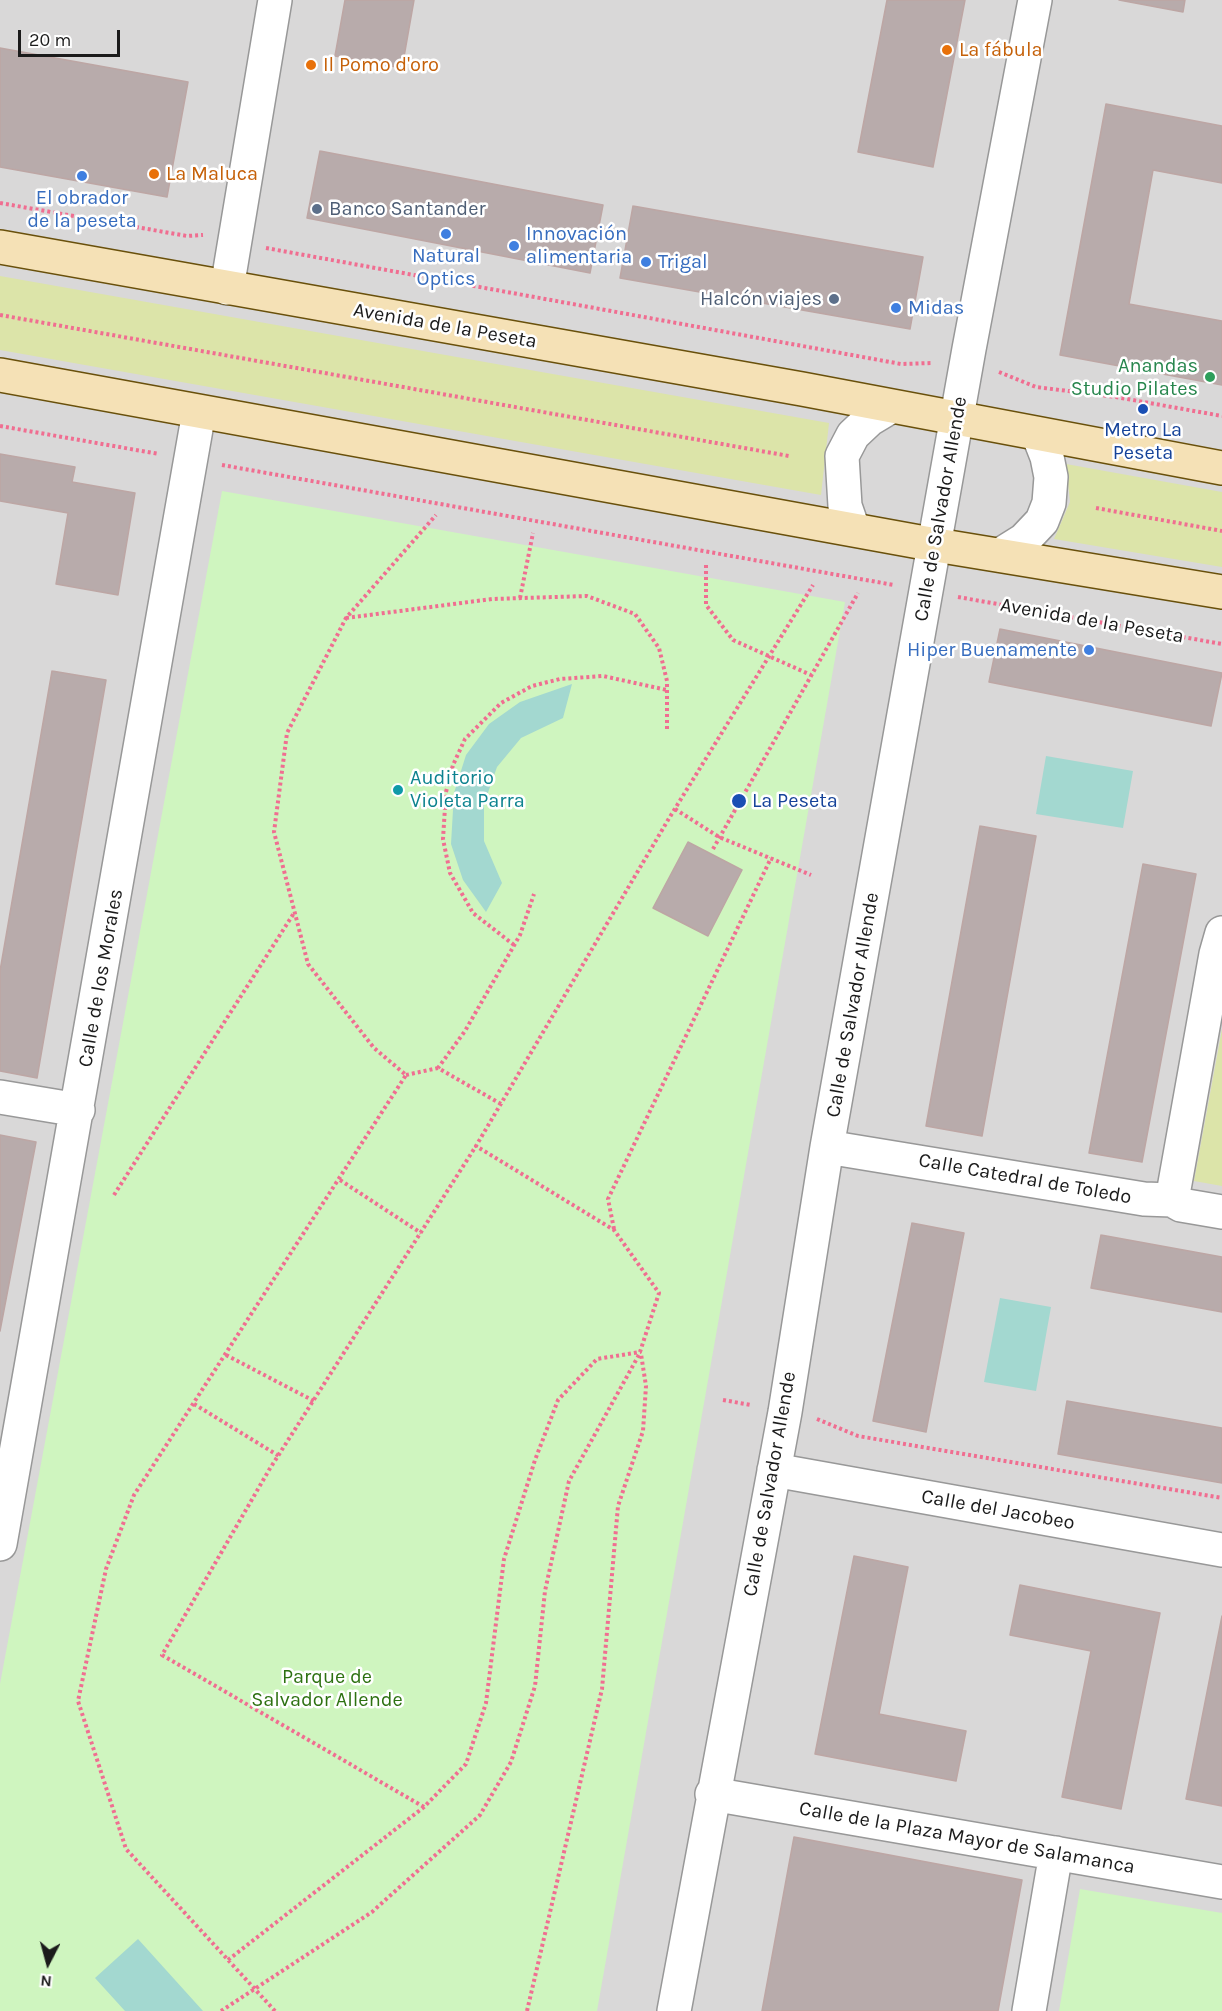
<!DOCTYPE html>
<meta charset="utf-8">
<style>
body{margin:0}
#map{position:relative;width:1222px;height:2011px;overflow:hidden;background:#ece4e1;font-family:Karla,sans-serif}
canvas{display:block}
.north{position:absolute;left:18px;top:1933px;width:60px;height:60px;-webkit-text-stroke:4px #fff;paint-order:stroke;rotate:186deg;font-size:16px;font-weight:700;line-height:24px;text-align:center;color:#1b1b1b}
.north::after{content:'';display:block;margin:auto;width:21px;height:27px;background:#1b1b1b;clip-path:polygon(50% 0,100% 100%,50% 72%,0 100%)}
.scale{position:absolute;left:18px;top:30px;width:102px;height:27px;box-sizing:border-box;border:3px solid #1b1b1b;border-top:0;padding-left:8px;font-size:18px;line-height:21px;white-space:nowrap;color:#1b1b1b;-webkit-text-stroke:4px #fff;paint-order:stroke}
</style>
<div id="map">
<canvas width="1222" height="2011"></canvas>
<div class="north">N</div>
<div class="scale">20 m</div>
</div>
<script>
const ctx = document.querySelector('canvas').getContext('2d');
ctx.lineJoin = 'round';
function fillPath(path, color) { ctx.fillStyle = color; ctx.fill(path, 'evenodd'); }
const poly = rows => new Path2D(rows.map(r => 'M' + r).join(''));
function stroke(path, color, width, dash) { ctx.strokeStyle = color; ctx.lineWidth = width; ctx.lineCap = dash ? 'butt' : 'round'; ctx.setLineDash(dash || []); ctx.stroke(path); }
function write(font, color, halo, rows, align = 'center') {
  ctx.font = font + ' Karla,sans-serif'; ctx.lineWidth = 5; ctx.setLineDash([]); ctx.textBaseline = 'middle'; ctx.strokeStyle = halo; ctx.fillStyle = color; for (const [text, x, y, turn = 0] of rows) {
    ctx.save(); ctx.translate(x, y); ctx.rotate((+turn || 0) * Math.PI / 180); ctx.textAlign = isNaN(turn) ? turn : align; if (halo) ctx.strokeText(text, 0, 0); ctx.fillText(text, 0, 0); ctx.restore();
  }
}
fillPath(poly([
 [0,0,1222,0,1222,2011,0,2011]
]), '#d9d8d8');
fillPath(poly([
 [0,276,829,423,821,495,0,350],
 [1066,464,1222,492,1222,567,1054,539,1070,502],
 [1222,1029,1222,1186,1194,1181]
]), '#dce4a9');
fillPath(poly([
 [222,491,845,602,597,2011,0,2011,0,1684],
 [1080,1889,1222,1913,1222,2011,1059,2011]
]), '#cff5bf');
fillPath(poly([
 [572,684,563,718,521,738,497,767,484,804,484,841,502,883,486,912,463,880,451,844,454,793,466,755,489,724,520,702],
 [1046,756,1133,771,1123,828,1036,814],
 [1000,1298,1051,1307,1036,1391,984,1382],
 [138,1939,203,2011,125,2011,95,1978]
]), '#a3d8d0');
const building = poly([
 [345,0,414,0,402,68,335,56,345,0],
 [887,0,965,0,933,167,858,152,887,0],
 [1119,0,1185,0,1183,12,1119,0],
 [0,48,188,82,167,197,0,167,0,48],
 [1106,104,1222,126,1222,183,1153,170,1129,304,1222,321,1222,385,1060,355,1106,104],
 [320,151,603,205,590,273,307,218,320,151],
 [633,206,923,257,910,329,620,278,633,206],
 [0,454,75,467,72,482,135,493,118,595,56,584,68,513,0,501,0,454],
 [1000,629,1222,673,1211,726,989,682,1000,629],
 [52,671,106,680,37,1078,0,1071,0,971,52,671],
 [980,826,1036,836,982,1136,926,1126,980,826],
 [688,842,742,870,708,936,653,908,688,842],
 [1143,864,1196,874,1142,1162,1089,1153,1143,864],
 [0,1135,36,1142,0,1331,0,1135],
 [912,1223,964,1233,926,1432,873,1421,912,1223],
 [1101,1235,1222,1257,1222,1312,1091,1288,1101,1235],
 [1067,1401,1222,1428,1222,1483,1058,1454,1067,1401],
 [854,1556,908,1567,879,1714,966,1731,956,1781,815,1754,854,1556],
 [1020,1585,1160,1613,1121,1809,1062,1797,1091,1651,1010,1635,1020,1585],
 [1222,1616,1222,1806,1186,1799,1222,1616],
 [794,1837,1022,1880,998,2011,762,2011,794,1837]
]);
fillPath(building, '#b8abab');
stroke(building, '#bda6a4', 1.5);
const street = poly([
 [227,288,275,0],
 [853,529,845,506,842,456,853,435,870,419,890,407],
 [1000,555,1024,540,1042,521,1049,503,1051,477,1047,457,1038,434],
 [0,1097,78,1110],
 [827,1147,1144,1199,1172,1200,1181,1205,1222,1212],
 [1172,1200,1216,954,1222,933],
 [774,1470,1222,1550],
 [0,1544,199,412],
 [712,1794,1222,1882],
 [674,2011,785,1412,827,1147,969,349,1035,0],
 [1029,2011,1056,1853]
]);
const secondary = poly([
 [0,247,802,389,1222,468],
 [0,375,936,545,1222,592]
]);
stroke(street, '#989898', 36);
stroke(secondary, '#69500b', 36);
stroke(poly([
 [0,203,187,236,203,235],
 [266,248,901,364,932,363],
 [0,315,789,456],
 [999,372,1036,387,1116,397,1222,416],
 [0,426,159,454],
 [222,465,894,585],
 [1096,508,1222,531],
 [706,565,706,605,733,640,811,675],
 [958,597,1222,644],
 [520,598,533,533],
 [346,618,492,599,587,596,635,614,659,648,667,681,667,730],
 [675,809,719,837,811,875],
 [713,849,858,593],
 [514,945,473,913,450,873,443,839,446,792,453,765,465,739,501,703,532,686,560,679,603,676,667,690],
 [406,1075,438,1068],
 [501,1104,438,1068,465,1031,520,935,534,894],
 [340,1180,421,1233],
 [114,1195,294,913],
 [614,1229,608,1199,771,858],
 [226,1355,314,1401],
 [723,1400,751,1405],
 [194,1404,279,1456],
 [817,1419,858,1436,1222,1498],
 [424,1807,162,1655,269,1470,476,1146],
 [228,1960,424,1807,466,1764,486,1703,504,1559,535,1460,558,1400,597,1359,640,1352,659,1293,614,1230,476,1146,668,820,813,585],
 [221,2011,372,1912,480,1815,511,1762,535,1686,545,1591,569,1481,640,1353],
 [275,2011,126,1849,78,1701,106,1569,134,1495,406,1075,374,1048,308,964,274,832,287,733,346,618,436,515],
 [527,2011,602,1689,618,1506,643,1431,646,1386,641,1354]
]), '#f06e91', 4, [3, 3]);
stroke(street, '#fff', 33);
stroke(secondary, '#f5e1b6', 33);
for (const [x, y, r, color] of [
 [947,50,6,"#e8710a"],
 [311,65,6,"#e8710a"],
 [154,174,6,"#e8710a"],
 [82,176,6,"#3f7fe0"],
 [317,209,6,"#5c6f8a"],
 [446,234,6,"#3f7fe0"],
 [514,246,6,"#3f7fe0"],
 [646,262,6,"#3f7fe0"],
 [834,299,6,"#5c6f8a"],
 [896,308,6,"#3f7fe0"],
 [1210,377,6,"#2e9e5b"],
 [1143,409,6,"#1a4fb4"],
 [1089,650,6,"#3f7fe0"],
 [398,790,6,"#0f9aa8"],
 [739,801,8,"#1a4fb4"]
]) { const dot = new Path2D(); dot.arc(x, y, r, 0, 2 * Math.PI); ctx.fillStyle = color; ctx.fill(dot); stroke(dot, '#fff', 2); }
write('20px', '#c56008', '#fff', [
 ["La fábula",959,50],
 ["Il Pomo d'oro",323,65],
 ["La Maluca",166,174]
], 'left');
write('20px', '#366cbe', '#fff', [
 ["El obrador",82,198,"center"],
 ["de la peseta",82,221,"center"],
 ["Innovación",526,234],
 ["alimentaria",526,257],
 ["Natural",446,256,"center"],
 ["Optics",446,279,"center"],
 ["Trigal",658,262],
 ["Midas",908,308],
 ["Hiper Buenamente",1077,650,"right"]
], 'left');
write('20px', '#4e5e75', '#fff', [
 ["Banco Santander",329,209],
 ["Halcón viajes",822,299,"right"]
], 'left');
write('20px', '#1b1b1b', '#fff', [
 ["Avenida de la Peseta",445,326,10],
 ["Calle de Salvador Allende",941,509,-80],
 ["Avenida de la Peseta",1092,621,10],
 ["Calle de los Morales",101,978,-80],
 ["Calle de Salvador Allende",853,1005,-80],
 ["Calle Catedral de Toledo",1025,1179,10],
 ["Calle de Salvador Allende",770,1484,-80],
 ["Calle del Jacobeo",998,1510,10],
 ["Calle de la Plaza Mayor de Salamanca",967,1838,10]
]);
write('20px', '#27864d', '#fff', [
 ["Anandas",1198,366],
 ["Studio Pilates",1198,389]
], 'right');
write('20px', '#164399', '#fff', [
 ["Metro La",1143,430],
 ["Peseta",1143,453],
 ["La Peseta",752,801,"left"]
]);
write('20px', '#0d838f', '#fff', [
 ["Auditorio",410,778],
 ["Violeta Parra",410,801]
], 'left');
write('20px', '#2d7111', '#fff', [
 ["Parque de",327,1677],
 ["Salvador Allende",327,1700]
]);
</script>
